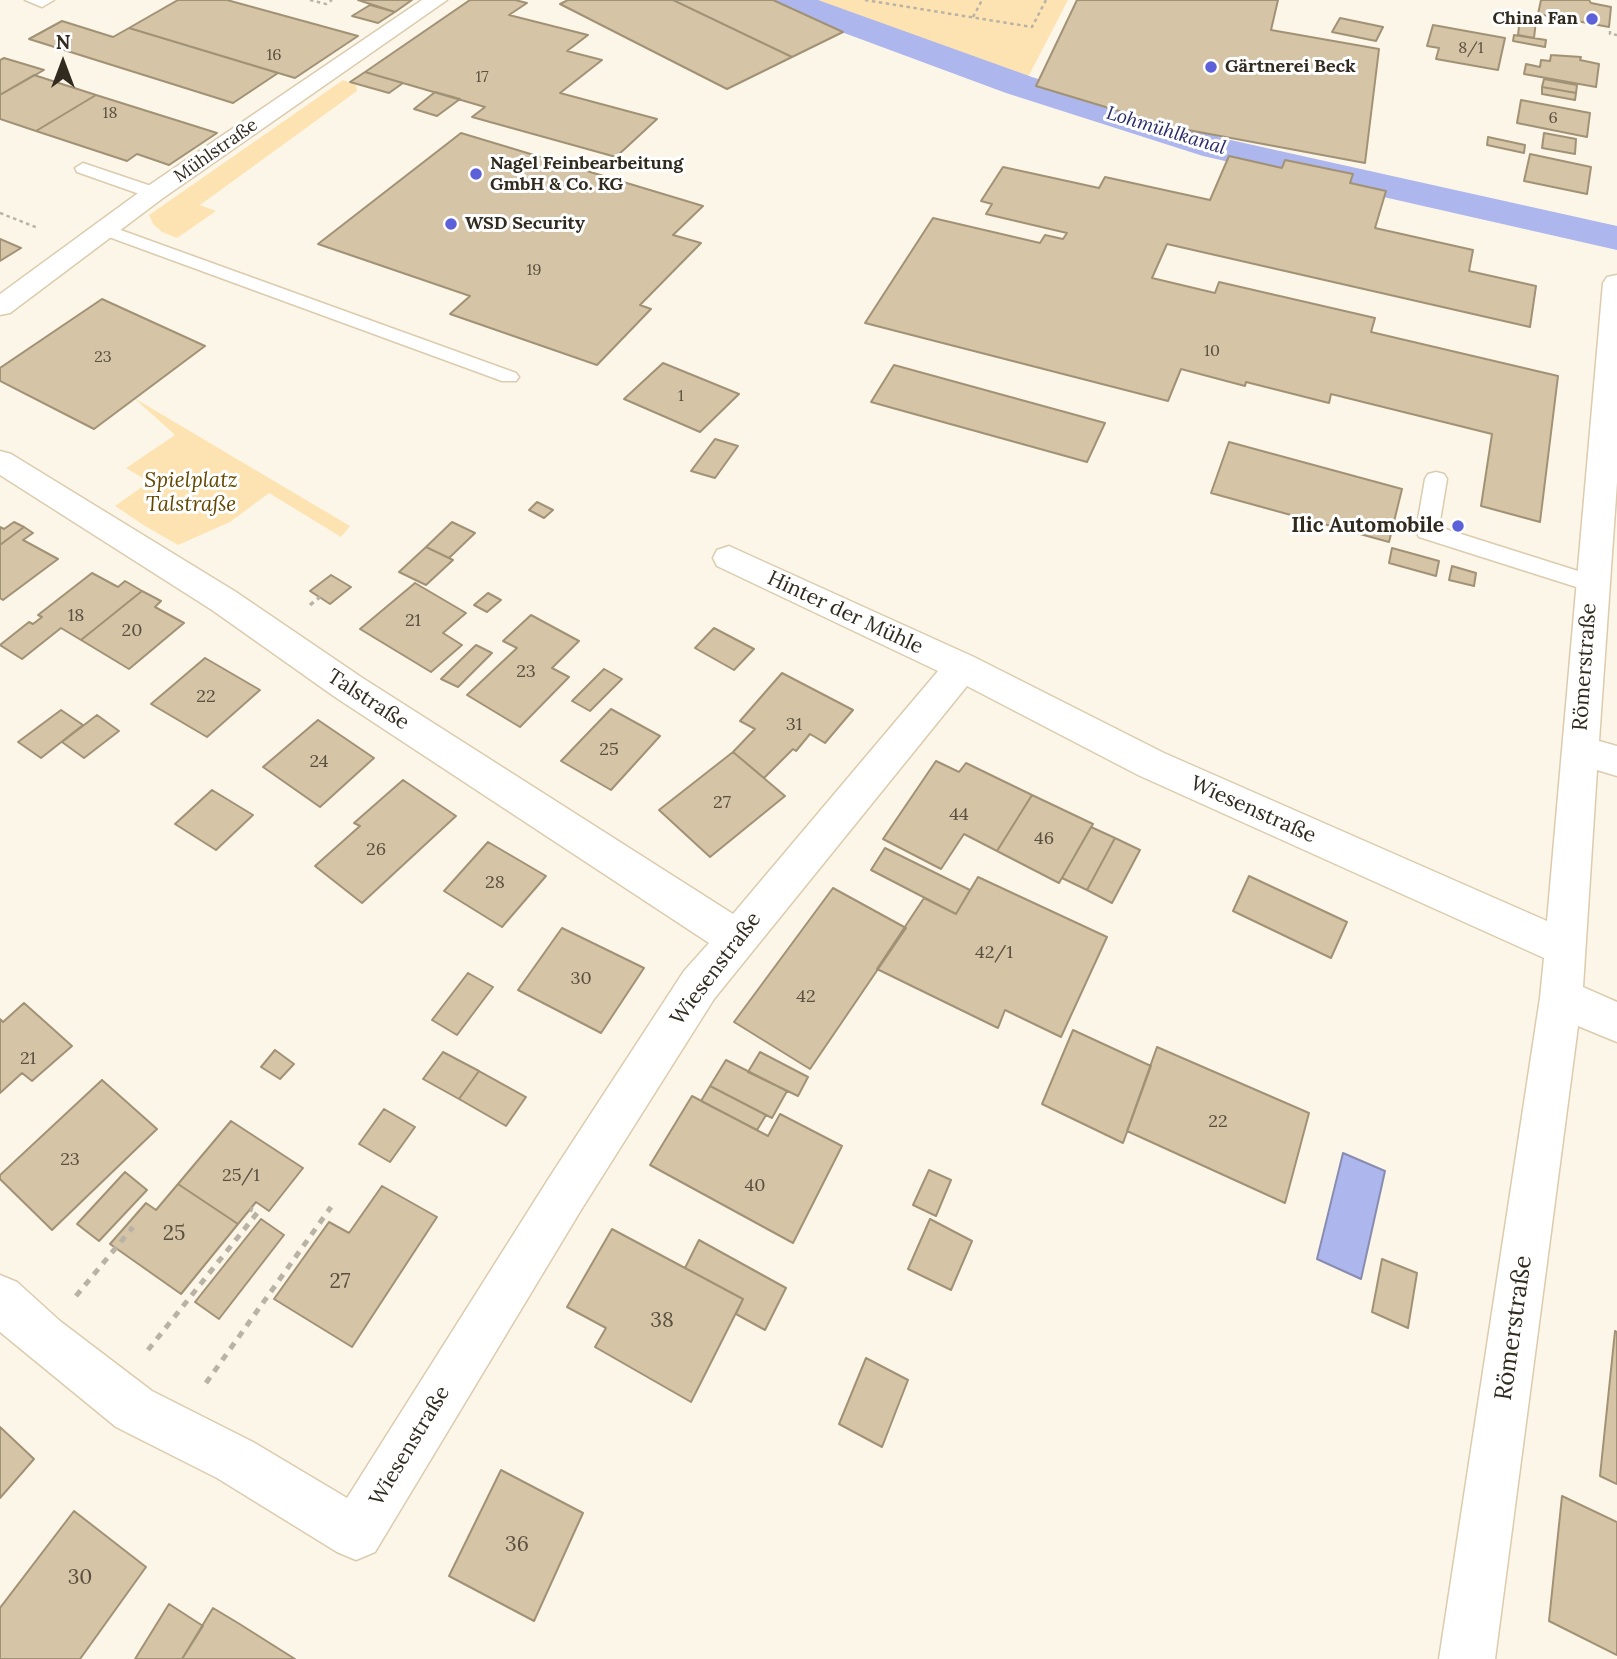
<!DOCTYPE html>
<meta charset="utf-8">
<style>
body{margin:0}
#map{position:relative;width:1617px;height:1659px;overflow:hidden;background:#fcf6e9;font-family:Lora,serif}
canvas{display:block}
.north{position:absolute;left:28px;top:28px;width:70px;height:70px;-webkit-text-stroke:5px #fff;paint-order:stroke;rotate:0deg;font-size:19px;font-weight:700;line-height:28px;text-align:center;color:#312a1e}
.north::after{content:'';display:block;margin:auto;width:24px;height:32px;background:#312a1e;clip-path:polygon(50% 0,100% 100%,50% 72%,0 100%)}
</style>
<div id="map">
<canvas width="1617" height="1659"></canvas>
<div class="north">N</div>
</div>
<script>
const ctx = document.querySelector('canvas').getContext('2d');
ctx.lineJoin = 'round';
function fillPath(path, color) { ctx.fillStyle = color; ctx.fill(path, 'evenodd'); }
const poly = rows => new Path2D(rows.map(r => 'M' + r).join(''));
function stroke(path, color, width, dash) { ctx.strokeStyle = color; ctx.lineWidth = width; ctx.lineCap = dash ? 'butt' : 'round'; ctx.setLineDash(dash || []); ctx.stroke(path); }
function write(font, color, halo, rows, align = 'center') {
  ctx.font = font + ' Lora,serif'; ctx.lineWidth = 6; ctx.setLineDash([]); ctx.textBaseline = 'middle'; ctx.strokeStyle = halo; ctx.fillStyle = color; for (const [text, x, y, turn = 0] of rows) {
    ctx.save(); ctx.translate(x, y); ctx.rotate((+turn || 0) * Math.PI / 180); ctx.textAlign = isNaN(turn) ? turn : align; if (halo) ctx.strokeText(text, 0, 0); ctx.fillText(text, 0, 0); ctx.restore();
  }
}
fillPath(poly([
 [811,0,1068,0,1027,79],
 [343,80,356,85,357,91,200,205,216,211,177,238,162,232,153,224,149,215],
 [134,398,350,526,341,537,269,493,230,522,178,545,145,526,115,506,149,482,126,468,175,435]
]), '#fee3b2');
const water = poly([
 [1343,1153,1385,1171,1361,1279,1317,1259,1343,1153]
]);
fillPath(water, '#adb6ed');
stroke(water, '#888caf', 2);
fillPath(poly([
 [769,0,818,0,1032,77,1226,139,1617,226,1617,250,1203,156,1006,93,774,7,769,0]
]), '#adb6ed');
const building = poly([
 [178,0,227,0,358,36,295,78,129,28,178,0],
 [358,0,412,0,395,12,358,0],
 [470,0,515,0,527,3,509,15,588,35,567,51,602,60,560,93,657,119,616,157,472,117,485,107,365,72,470,0],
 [568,0,673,0,792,57,727,89,560,4,568,0],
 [673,0,773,0,843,32,792,57,673,0],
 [1077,0,1278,0,1271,30,1379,49,1365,163,1172,127,1036,86,1077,0],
 [1541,0,1589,0,1591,3,1611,7,1609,27,1538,14,1541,0],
 [370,5,395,12,378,23,352,16,370,5],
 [1340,18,1383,27,1376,41,1332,32,1340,18],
 [1520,18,1536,21,1534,38,1518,35,1520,18],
 [62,21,113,37,129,28,278,73,233,103,29,39,62,21],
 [1433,25,1505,38,1498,70,1436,59,1439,48,1427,46,1433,25],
 [1514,35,1546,40,1545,47,1513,41,1514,35],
 [1551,55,1581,57,1580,60,1599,64,1596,87,1524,74,1526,64,1540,67,1541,60,1550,61,1551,55],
 [4,58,44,70,0,95,0,60,4,58],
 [365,72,403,83,389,93,350,82,365,72],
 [34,75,96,95,36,131,0,119,0,95,34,75],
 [1544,79,1577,85,1576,93,1542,87,1544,79],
 [1542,87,1576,93,1575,100,1542,94,1542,87],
 [435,92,460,99,437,116,414,109,435,92],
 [96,95,217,133,169,165,137,154,127,161,36,131,96,95],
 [1521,100,1590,113,1587,137,1517,123,1521,100],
 [461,133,703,206,673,235,701,243,640,305,651,309,597,365,450,314,470,296,318,244,461,133],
 [1544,133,1576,139,1575,154,1542,148,1544,133],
 [1488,137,1525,145,1524,153,1487,145,1488,137],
 [1530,154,1591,167,1587,194,1524,181,1530,154],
 [1229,156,1282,168,1285,160,1353,174,1350,183,1386,191,1375,228,1473,250,1469,271,1536,286,1530,327,1167,244,1152,278,1215,293,1219,282,1375,318,1371,332,1558,376,1540,522,1481,506,1492,434,1331,394,1329,403,1246,382,1245,386,1181,369,1168,401,865,323,933,218,1040,243,1045,235,1063,239,1067,233,986,214,992,204,981,201,1003,167,1099,188,1105,177,1210,200,1229,156],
 [0,239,21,248,0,261,0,239],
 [102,299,205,346,94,429,0,381,0,368,102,299],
 [663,363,739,394,700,432,624,399,663,363],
 [894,365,1105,423,1087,462,871,402,894,365],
 [715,439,738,446,715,478,691,471,715,439],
 [1229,442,1402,489,1389,542,1211,493,1229,442],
 [537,502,553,510,544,518,529,510,537,502],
 [14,522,24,527,0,545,0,527,4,529,14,522],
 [452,522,475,533,449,558,426,547,452,522],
 [24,527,33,533,23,540,58,559,3,600,0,598,0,545,24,527],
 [426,547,453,560,426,585,399,572,426,547],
 [1392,548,1439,561,1436,576,1389,563,1392,548],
 [1452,566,1476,573,1474,586,1449,580,1452,566],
 [92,573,118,587,125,581,142,591,81,640,61,628,22,659,0,645,29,622,33,624,42,617,38,615,92,573],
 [331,575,351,587,330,604,310,591,331,575],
 [415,583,466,613,443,633,462,645,431,672,360,629,415,583],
 [142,591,161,601,155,607,184,623,129,669,81,640,142,591],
 [488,593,501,600,487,612,474,605,488,593],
 [531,615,579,641,552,668,569,677,520,727,467,695,517,648,503,641,531,615],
 [714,628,754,649,734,670,695,648,714,628],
 [476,645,492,653,458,687,441,679,476,645],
 [205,658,260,690,207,737,151,704,205,658],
 [604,669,622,679,590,711,572,701,604,669],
 [782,673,853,710,825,743,810,734,796,751,793,749,764,778,733,752,755,729,740,721,782,673],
 [611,709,660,736,611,790,561,761,611,709],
 [61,710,83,725,41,758,18,742,61,710],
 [97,715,119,731,84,758,62,742,97,715],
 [318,720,374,758,320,807,263,767,318,720],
 [733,752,785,796,710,857,659,810,733,752],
 [936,761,959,772,966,763,1032,795,997,851,964,834,941,869,883,839,936,761],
 [403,780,456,816,362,903,315,866,360,826,354,823,403,780],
 [212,790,253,815,216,850,175,824,212,790],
 [1032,795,1093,824,1059,883,997,851,1032,795],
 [1091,827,1115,838,1087,890,1062,878,1091,827],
 [1115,838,1140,850,1112,903,1087,890,1115,838],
 [488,842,546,876,502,927,444,891,488,842],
 [885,848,970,890,956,914,871,870,885,848],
 [1249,876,1347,922,1331,958,1233,911,1249,876],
 [978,877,1107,937,1061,1037,1005,1010,998,1028,877,969,924,898,956,914,978,877],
 [833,888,906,928,810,1069,734,1022,833,888],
 [562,928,644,968,601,1033,518,990,562,928],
 [468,973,493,987,457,1035,432,1020,468,973],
 [24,1003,72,1046,32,1081,22,1073,0,1093,0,1019,3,1022,24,1003],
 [1073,1030,1151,1066,1123,1143,1042,1104,1073,1030],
 [1157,1047,1309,1113,1285,1203,1127,1131,1157,1047],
 [275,1050,294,1064,280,1079,261,1067,275,1050],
 [443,1052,479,1071,459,1099,423,1079,443,1052],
 [760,1052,808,1077,798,1096,748,1072,760,1052],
 [726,1060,787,1091,772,1118,710,1086,726,1060],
 [479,1071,526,1097,506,1126,459,1099,479,1071],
 [102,1080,157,1129,52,1230,0,1179,0,1175,102,1080],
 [710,1086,766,1115,757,1130,701,1101,710,1086],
 [692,1096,768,1136,780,1114,842,1146,793,1243,650,1165,692,1096],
 [384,1109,415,1127,390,1162,359,1144,384,1109],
 [231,1121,303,1168,269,1211,256,1202,238,1224,178,1184,231,1121],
 [929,1170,951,1180,936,1216,913,1205,929,1170],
 [125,1172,147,1190,99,1241,77,1224,125,1172],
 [178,1184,238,1224,181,1294,110,1244,146,1203,156,1210,178,1184],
 [382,1186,437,1217,352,1347,274,1299,329,1222,349,1233,382,1186],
 [261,1219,284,1235,219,1319,195,1302,261,1219],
 [930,1219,972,1241,951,1290,908,1269,930,1219],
 [612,1229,743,1299,691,1402,595,1347,606,1328,567,1307,612,1229],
 [699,1240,786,1288,765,1330,736,1314,743,1299,685,1268,699,1240],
 [1382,1259,1417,1273,1408,1328,1372,1312,1382,1259],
 [1615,1331,1617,1332,1617,1484,1600,1476,1615,1331],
 [866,1358,908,1380,882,1447,839,1424,866,1358],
 [0,1427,34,1459,0,1498,0,1427],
 [501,1470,583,1513,534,1621,449,1576,501,1470],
 [1562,1496,1617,1522,1617,1655,1549,1621,1562,1496],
 [74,1511,146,1567,80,1659,0,1659,0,1608,74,1511],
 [169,1604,203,1626,182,1659,135,1659,169,1604],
 [213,1608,238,1623,295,1659,182,1659,213,1608]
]);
fillPath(building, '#d5c4a6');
stroke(building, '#a29275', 2);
const lane = poly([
 [25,0,54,0,42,7,25,0],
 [83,163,160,189,163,193,154,198,148,197,77,172,75,168,83,163],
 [104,224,516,373,519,377,516,381,502,381,98,233,95,229,104,224],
 [1436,472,1444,474,1447,479,1439,527,1600,578,1603,584,1600,590,1592,592,1419,537,1416,531,1425,479,1428,474,1436,472]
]);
const street = poly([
 [422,0,447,0,163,198,10,313,0,315,0,294,145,188,422,0],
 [1617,275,1617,482,1599,741,1617,746,1617,776,1597,770,1583,987,1617,1002,1617,1042,1578,1026,1495,1659,1439,1659,1540,998,1544,958,1138,775,967,686,714,999,581,1210,375,1552,356,1560,337,1552,217,1478,116,1427,0,1332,0,1275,17,1282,60,1321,152,1391,253,1442,347,1498,549,1178,684,971,709,943,335,697,212,610,0,475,0,451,11,454,236,592,361,677,733,914,938,671,717,566,713,558,717,550,729,546,974,657,1164,753,1547,921,1603,283,1607,277,1617,275]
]);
stroke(lane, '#dccbad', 3);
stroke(street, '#dccbad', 3);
stroke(poly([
 [310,0,326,4,332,0],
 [865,0,1032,27,1046,0],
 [973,17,982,0],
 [1610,31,1610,34,1617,35],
 [0,213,38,228]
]), '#b9b3a6', 2.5, [3.5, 3.5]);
stroke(poly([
 [164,512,177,504],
 [310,605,320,597]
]), '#b9b3a6', 3.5, [4.5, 4.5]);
stroke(poly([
 [76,1296,133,1227],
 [148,1350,258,1212,250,1209],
 [206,1383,331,1207]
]), '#b9b3a6', 5, [7, 7]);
fillPath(lane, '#fff');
fillPath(street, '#fff');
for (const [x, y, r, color] of [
 [1592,19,7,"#5c61d9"],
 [1211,67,7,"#5c61d9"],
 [476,174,7,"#5c61d9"],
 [451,224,7,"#5c61d9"],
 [1458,526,7,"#5c61d9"]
]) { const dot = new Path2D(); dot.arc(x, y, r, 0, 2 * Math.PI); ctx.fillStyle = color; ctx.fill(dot); stroke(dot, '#fff', 2.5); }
write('16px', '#5a5040', null, [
 ["8/1",1471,48],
 ["16",274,55],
 ["17",482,77],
 ["18",110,113],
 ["6",1553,118],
 ["19",534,270],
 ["10",1212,351],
 ["23",103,357],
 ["1",681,396]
]);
write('bold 18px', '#312a1e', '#fff', [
 ["China Fan",1578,19,"right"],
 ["Gärtnerei Beck",1225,67],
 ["Nagel Feinbearbeitung",490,164],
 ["GmbH & Co. KG",490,185],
 ["WSD Security",465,224]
], 'left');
write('18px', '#312a1e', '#fff', [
 ["Mühlstraße",216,151,-35]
]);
write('18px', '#5a5040', null, [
 ["18",76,616],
 ["21",413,621],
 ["20",132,631],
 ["23",526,672],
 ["22",206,697],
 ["31",794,725],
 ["25",609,750],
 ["24",319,762],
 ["27",722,803],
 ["44",959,815],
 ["46",1044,839],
 ["26",376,850],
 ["28",495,883],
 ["42/1",994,953],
 ["30",581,979],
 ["42",806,997],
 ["21",28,1059],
 ["22",1218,1122],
 ["23",70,1160],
 ["25/1",241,1176],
 ["40",755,1186]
]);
write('italic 19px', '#282a69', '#fff', [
 ["Lohmühlkanal",1166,131,17]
]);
write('italic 21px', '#644800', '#fff', [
 ["Spielplatz",191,481],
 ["Talstraße",191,505]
]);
write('bold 21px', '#312a1e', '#fff', [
 ["Ilic Automobile",1444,526]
], 'right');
write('21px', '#312a1e', '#fff', [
 ["Hinter der Mühle",845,613,25],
 ["Römerstraße",1585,667,-86],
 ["Talstraße",368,700,33],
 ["Wiesenstraße",1253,810,24],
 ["Wiesenstraße",716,969,-53],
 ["Wiesenstraße",410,1446,-59]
]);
write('21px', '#5a5040', null, [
 ["25",174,1234],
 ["27",340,1282],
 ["38",662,1321],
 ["36",517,1545],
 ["30",80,1578]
]);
write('24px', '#312a1e', '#fff', [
 ["Römerstraße",1514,1328,-82]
]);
</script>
